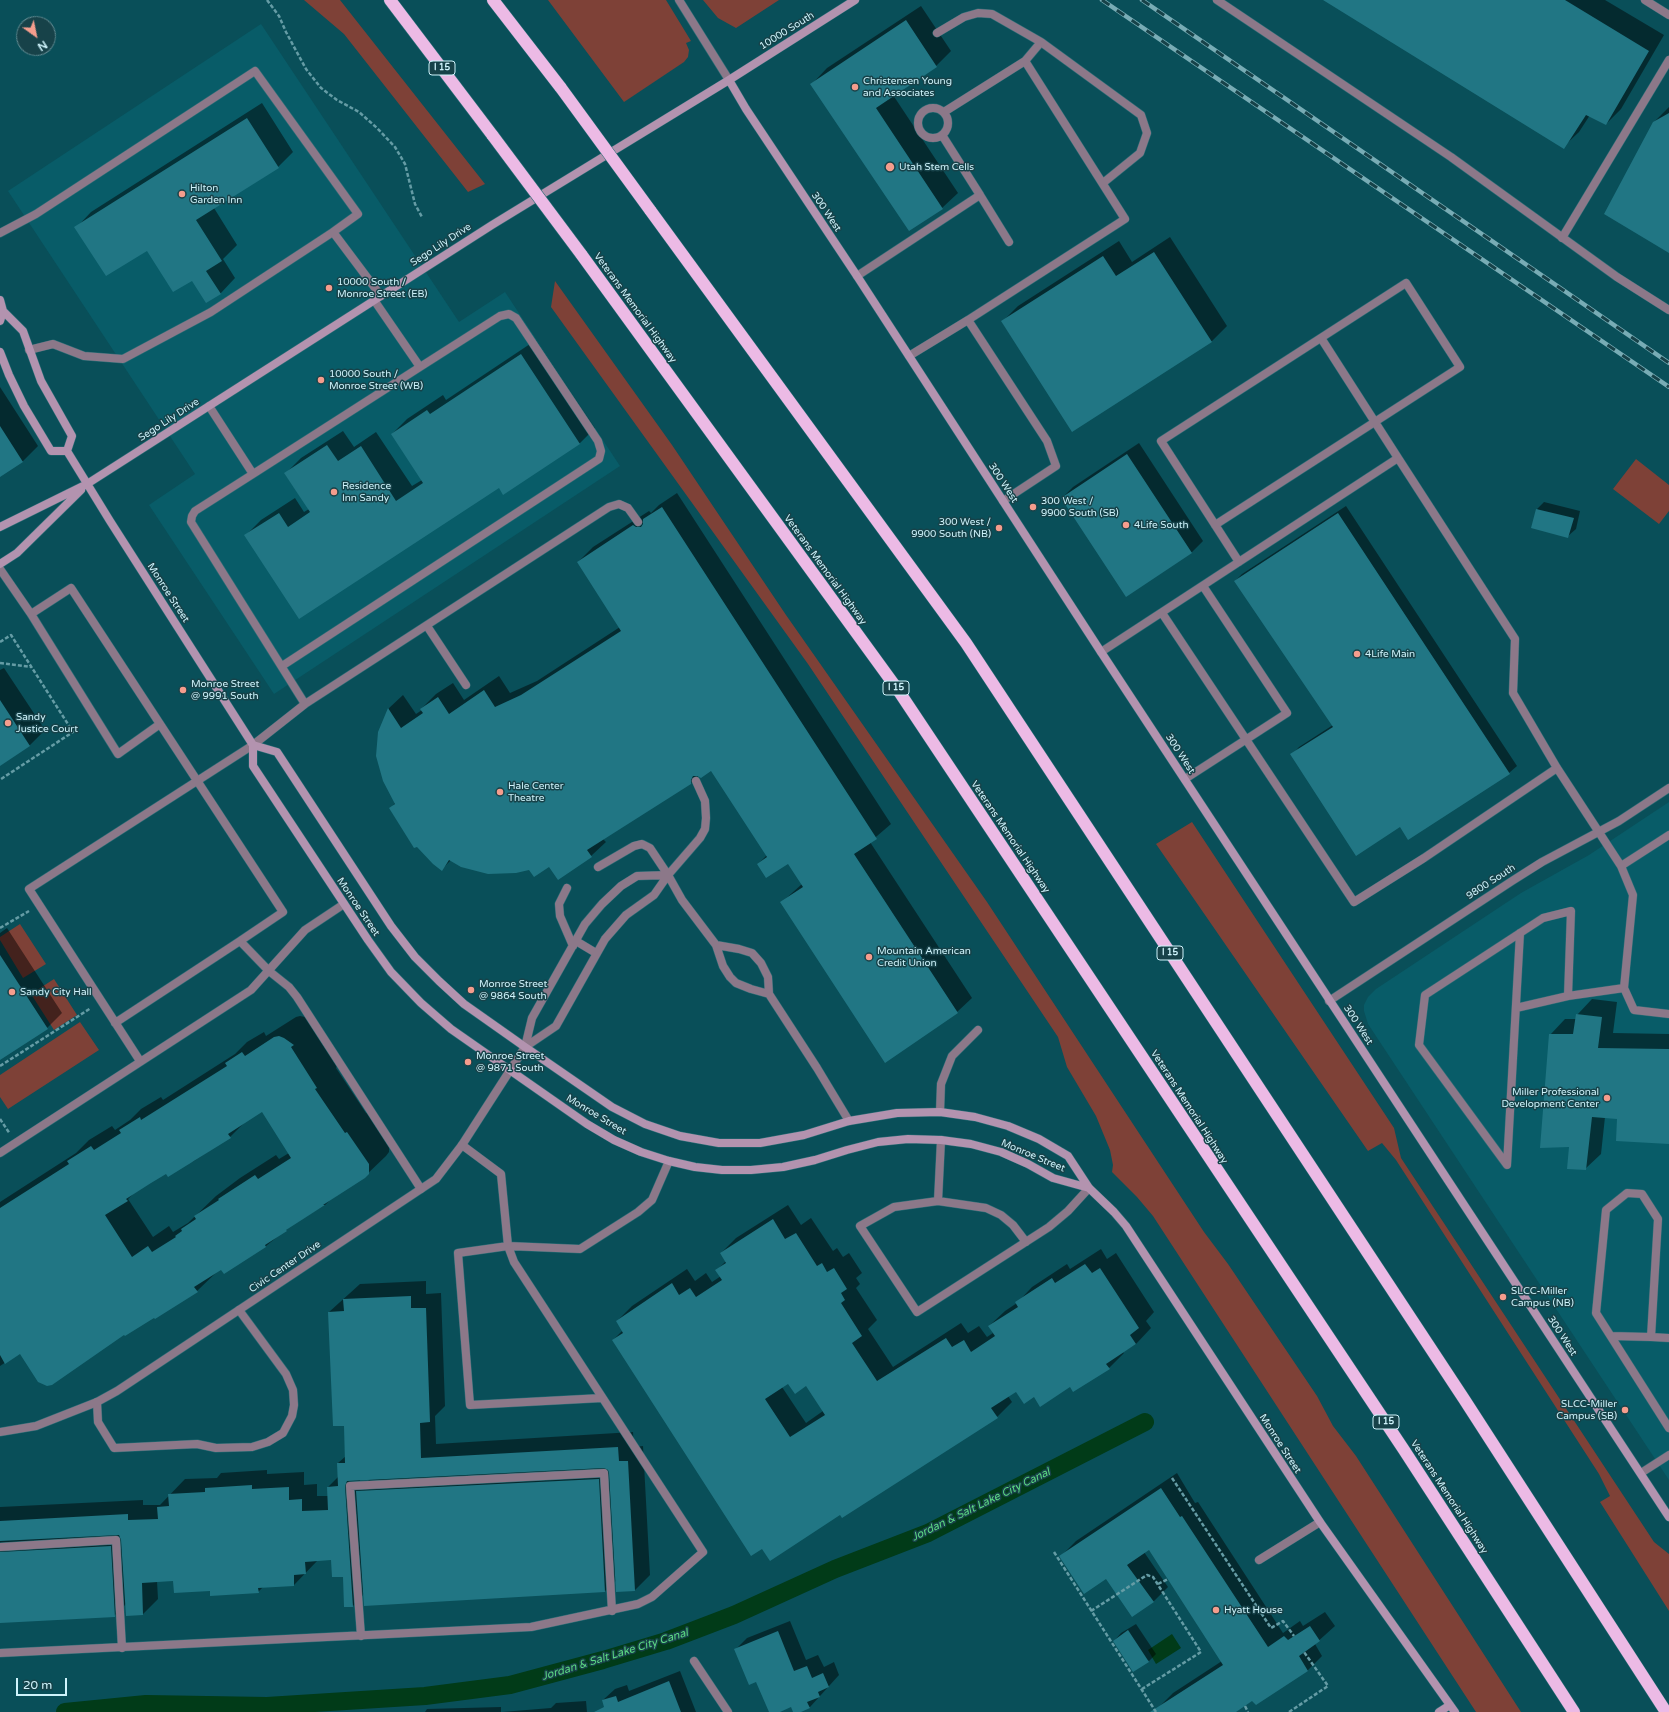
<!DOCTYPE html>
<style>
body{margin:0}
#map{position:relative;width:1669px;height:1712px;overflow:hidden;background:#094f59;font-family:"Varela Round",sans-serif}
canvas{display:block}
.north{position:absolute;left:16px;top:16px;width:40px;height:40px;box-sizing:border-box;background:#174249;border:1px solid #608990;border-radius:50%;rotate:147deg;font-size:11px;font-weight:700;line-height:16px;text-align:center;color:#cef3fb}
.north::after{content:'';display:block;margin:auto;width:14px;height:18px;background:#f59d8d;clip-path:polygon(50% 0,100% 100%,50% 72%,0 100%)}
.scale{position:absolute;left:16px;top:1678px;width:51px;height:18px;box-sizing:border-box;border:2px solid #cef3fb;border-top:0;padding-left:5px;font-size:12px;line-height:14px;white-space:nowrap;color:#cef3fb;-webkit-text-stroke:3px #174249;paint-order:stroke}
</style>
<div id="map">
<canvas width="1669" height="1712"></canvas>
<div class="north">N</div>
<div class="scale">20 m</div>
</div>
<script>
const ctx = document.querySelector('canvas').getContext('2d');
ctx.lineJoin = 'round';
function fillPath(path, color) { ctx.fillStyle = color; ctx.fill(path, 'evenodd'); }
const poly = rows => new Path2D(rows.map(r => 'M' + r).join(''));
function stroke(path, color, width, dash) { ctx.strokeStyle = color; ctx.lineWidth = width; ctx.lineCap = dash ? 'butt' : 'round'; ctx.setLineDash(dash || []); ctx.stroke(path); }
function write(font, color, halo, rows, align = 'center') {
  ctx.font = font + ' "Varela Round",sans-serif'; ctx.lineWidth = 3; ctx.setLineDash([]); ctx.textBaseline = 'middle'; ctx.strokeStyle = halo; ctx.fillStyle = color; for (const [text, x, y, turn = 0] of rows) {
    ctx.save(); ctx.translate(x, y); ctx.rotate((+turn || 0) * Math.PI / 180); ctx.textAlign = isNaN(turn) ? turn : align; if (halo) ctx.strokeText(text, 0, 0); ctx.fillText(text, 0, 0); ctx.restore();
  }
}
fillPath(poly([
 [261,24,459,322,505,292,620,466,274,694,149,505,195,474,8,191],
 [1669,802,1669,1480,1368,1024,1364,1011,1364,1005,1368,997,1376,989,1521,893,1589,855]
]), '#085c68');
fillPath(poly([
 [304,0,340,0,485,184,468,192,344,34],
 [548,0,666,0,691,41,686,43,689,50,688,57,684,62,624,102],
 [703,0,779,0,736,28,718,18],
 [555,281,672,445,786,615,987,902,1204,1232,1228,1264,1317,1396,1333,1426,1356,1456,1521,1712,1476,1712,1153,1216,1137,1197,1112,1172,1113,1165,1110,1150,1096,1116,1067,1067,1058,1037,808,664,551,307],
 [1636,459,1669,485,1669,511,1659,524,1613,489],
 [1192,822,1394,1128,1401,1158,1654,1542,1669,1554,1669,1611,1600,1502,1610,1496,1599,1474,1396,1160,1382,1143,1368,1151,1156,844],
 [20,924,46,964,23,978,0,940,0,937],
 [54,979,77,1015,54,1030,31,994],
 [80,1022,99,1050,8,1109,0,1097,0,1075]
]), '#7e4137');
fillPath(poly([
 [1172,1634,1181,1648,1156,1664,1148,1650]
]), '#013b18');
fillPath(poly([
 [1325,0,1605,0,1664,35,1621,109,1606,124,1590,115,1579,132,1563,147],
 [921,6,951,51,936,66,893,95,958,193,942,208,909,230,812,84,827,68],
 [262,103,293,152,278,167,214,208,237,245,223,259,235,278,220,294,192,279,148,250,76,228,91,212],
 [1669,107,1669,252,1654,122],
 [1170,237,1227,326,1212,341,1073,430,1002,322,1018,306,1119,241,1132,262],
 [536,340,595,428,580,443,499,486,300,617,246,535,261,520,295,498,304,512,309,509,285,474,301,458,343,431,354,447,376,432,412,486,422,480,392,434,407,419,443,395,446,400],
 [0,387,38,446,23,461,0,476],
 [1139,443,1203,541,1192,552,1126,595,1062,498,1073,487],
 [677,493,891,824,870,842,972,998,957,1012,782,902,802,884,788,862,758,864,767,855,712,770,699,776,691,783,603,839,606,842,591,856,550,866,529,868,451,860,442,869,391,808,395,803,388,709,403,695,416,714,422,710,421,709,436,694,453,683,464,700,499,676,510,693,537,681,620,627,578,562,593,547,649,511,651,513,659,505],
 [1544,502,1580,511,1576,529,1568,536,1537,509],
 [1346,506,1517,766,1509,773,1409,838,1401,826,1292,755,1299,747,1333,725,1235,581,1242,574],
 [4,668,45,730,30,745,0,765,0,670],
 [7,928,62,1013,47,1028,0,1058,0,933],
 [1592,999,1617,1002,1613,1033,1669,1034,1669,1143,1618,1118,1605,1117,1601,1154,1585,1169,1570,1146,1550,1035,1565,1019,1576,1019,1577,1015],
 [300,1016,305,1017,314,1024,337,1066,336,1068,366,1113,368,1112,389,1143,389,1152,386,1156,364,1177,330,1200,325,1205,292,1225,266,1246,224,1273,221,1268,197,1291,154,1316,21,1352,0,1366,0,1202,76,1153,89,1140,112,1126,115,1130,130,1120,141,1109,161,1097,163,1100,235,1054,247,1042,264,1032,266,1036,296,1017],
 [262,1111,289,1153,279,1159,276,1155,240,1178,216,1196,188,1223,173,1232,169,1226,153,1237,128,1199,134,1193,166,1172,194,1161,230,1137,247,1120],
 [788,1205,801,1225,811,1218,833,1251,837,1248,843,1257,849,1253,862,1273,856,1278,860,1284,856,1288,877,1320,868,1329,893,1367,961,1323,968,1333,979,1326,987,1337,993,1333,989,1326,1005,1311,1017,1303,1032,1287,1067,1264,1070,1269,1101,1249,1107,1259,1116,1253,1154,1312,1146,1321,1151,1328,1136,1344,1123,1352,1124,1353,1109,1368,1070,1386,1034,1396,1016,1391,1008,1396,1012,1402,997,1417,842,1517,840,1514,613,1340,623,1330,617,1321,632,1306,687,1269,695,1281,706,1273,712,1282,721,1276,717,1270,726,1261,721,1253,736,1238],
 [789,1382,806,1385,823,1411,806,1423,782,1387],
 [426,1281,426,1294,441,1293,445,1406,435,1416,436,1444,633,1432,634,1447,643,1446,650,1575,635,1590,617,1580,605,1591,364,1594,353,1606,344,1576,332,1559,318,1560,294,1585,263,1587,258,1592,211,1590,174,1580,157,1581,158,1599,143,1614,127,1615,126,1604,114,1616,0,1622,0,1507,143,1500,143,1505,160,1505,185,1479,217,1478,221,1473,267,1470,267,1474,304,1472,304,1485,317,1484,317,1496,328,1496,328,1487,339,1476,338,1463,346,1456,345,1425,329,1312,360,1284],
 [360,1479,370,1479,361,1488],
 [1177,1473,1195,1503,1198,1502,1283,1633,1300,1621,1303,1626,1325,1612,1335,1626,1315,1644,1322,1656,1307,1671,1253,1699,1234,1712,1160,1712,1158,1708,1173,1693,1222,1661,1149,1548,1144,1552,1168,1587,1153,1602,1061,1556,1076,1541],
 [790,1621,806,1660,818,1655,824,1667,834,1662,839,1675,810,1707,799,1712,794,1712,792,1706,777,1712,770,1712,757,1681,736,1649,747,1638],
 [1136,1624,1156,1654,1149,1661,1114,1641,1121,1633],
 [680,1671,696,1712,607,1712,603,1700,615,1689,627,1685,629,1691],
 [586,1701,587,1712,502,1712,551,1708,556,1703],
 [501,1707,501,1712,425,1712,427,1709]
]), '#0007');
stroke(poly([
 [65,1712,146,1704,267,1706,425,1696,510,1685,603,1660,666,1641,734,1615,835,1569,928,1533,1145,1422]
]), '#013b18', 18);
fillPath(poly([
 [1323,0,1565,0,1649,51,1606,125,1586,115,1564,149],
 [906,20,937,67,876,108,943,209,909,231,810,84],
 [1669,113,1669,253,1604,214,1653,122],
 [247,118,279,168,196,220,222,261,206,271,221,294,206,303,192,281,173,292,147,251,106,276,74,227],
 [1154,252,1212,342,1072,432,1001,321,1103,256,1116,276],
 [521,354,580,444,503,495,499,488,299,619,244,535,279,513,288,527,310,512,284,473,327,445,338,461,361,446,396,501,423,483,391,434,427,410,430,414],
 [0,426,23,462,0,477],
 [1127,454,1192,553,1126,597,1061,498],
 [662,507,877,839,854,854,958,1013,885,1063,780,902,803,887,788,864,766,878,757,864,767,857,711,771,701,778,697,776,693,776,691,780,691,784,587,850,592,857,558,880,549,867,534,877,529,870,516,873,488,874,461,867,449,860,442,871,433,864,417,847,414,848,389,808,395,804,383,781,376,756,378,732,388,708,401,728,423,713,420,709,438,697,449,714,484,690,495,707,521,695,621,631,577,562,633,525,636,527,641,527,643,524,643,519],
 [1536,509,1574,518,1568,538,1531,528],
 [1338,513,1510,774,1408,840,1400,827,1356,856,1290,754,1333,727,1234,581],
 [0,700,30,746,0,766],
 [0,955,48,1029,0,1060],
 [1576,1014,1602,1017,1598,1048,1669,1049,1669,1144,1616,1141,1617,1119,1592,1117,1586,1170,1567,1169,1569,1147,1540,1148,1549,1034,1573,1034],
 [279,1036,284,1038,294,1045,291,1047,317,1088,315,1089,345,1133,347,1132,369,1164,369,1174,365,1178,323,1205,325,1205,286,1230,287,1231,265,1245,266,1247,224,1274,221,1270,194,1287,198,1292,155,1319,154,1318,125,1336,124,1335,52,1385,47,1386,38,1382,20,1354,5,1364,0,1355,0,1208,69,1164,67,1161,91,1146,94,1150,121,1133,119,1130,140,1117,141,1120,227,1066,225,1063,242,1052,245,1056,274,1037],
 [262,1112,291,1158,258,1179,255,1175,218,1199,219,1200,194,1216,196,1219,181,1229,182,1231,175,1236,176,1237,152,1252,148,1246,132,1257,105,1215,128,1201,126,1199,151,1183,166,1174,168,1177,231,1138,228,1134],
 [773,1219,785,1239,796,1233,817,1266,822,1263,827,1272,834,1268,847,1289,841,1293,845,1300,841,1303,862,1336,852,1343,877,1381,946,1338,952,1347,964,1340,971,1352,995,1336,988,1326,1018,1307,1015,1302,1052,1278,1055,1283,1085,1264,1092,1273,1100,1268,1139,1328,1130,1335,1136,1344,1106,1364,1110,1369,1073,1392,1070,1387,1040,1407,1034,1397,1024,1404,1016,1392,991,1408,998,1418,842,1518,840,1515,770,1561,762,1549,751,1556,612,1340,623,1333,616,1321,672,1283,679,1295,690,1288,696,1297,722,1280,715,1270,726,1263,720,1253],
 [788,1384,795,1394,806,1386,825,1415,790,1437,765,1399],
 [411,1296,411,1308,426,1308,430,1422,420,1423,421,1458,618,1447,619,1461,628,1461,635,1591,616,1592,609,1473,608,1470,604,1468,347,1481,345,1486,353,1607,344,1607,343,1577,332,1577,331,1560,305,1562,306,1574,294,1575,294,1586,258,1588,259,1593,210,1596,210,1591,174,1593,173,1581,142,1583,143,1615,126,1616,121,1540,119,1535,0,1541,0,1521,128,1514,128,1520,158,1519,157,1507,169,1506,168,1494,205,1492,205,1488,252,1485,252,1489,289,1487,289,1500,302,1499,302,1511,328,1510,327,1487,338,1486,337,1463,345,1463,344,1426,333,1426,328,1312,344,1311,343,1299],
 [599,1479,605,1592,364,1606,356,1491],
 [1161,1488,1180,1517,1182,1516,1268,1647,1284,1636,1288,1640,1310,1626,1320,1641,1299,1656,1308,1671,1256,1705,1252,1701,1236,1712,1150,1712,1223,1665,1149,1550,1127,1565,1154,1602,1132,1617,1106,1579,1084,1594,1059,1556],
 [111,1546,115,1617,0,1623,0,1552],
 [1128,1630,1149,1662,1133,1672,1113,1641],
 [778,1631,794,1671,807,1666,812,1678,823,1673,829,1687,818,1692,820,1697,807,1702,810,1708,801,1712,793,1712,791,1707,780,1712,769,1712,756,1682,749,1685,734,1649],
 [669,1681,681,1712,594,1712,604,1707,602,1700,616,1696,618,1702]
]), '#217684');
const lane = poly([
 [1217,0,1451,157,1617,277,1669,310],
 [1645,0,1669,15],
 [937,33,964,17,978,13,992,14,1041,42],
 [1025,61,1041,42,1141,115,1147,133,1140,153,1103,183],
 '918 123a15 15 0 1 1 30 0a15 15 0 1 1-30 0Z',
 [944,112,1025,61,1125,219,968,320,1047,441,1056,466,1003,501],
 [980,195,1009,242],
 [0,233,36,214,255,71,358,214,333,232,381,296],
 [1562,238,1669,60],
 [857,276,980,195,942,135],
 [1321,338,1398,458],
 [29,350,53,344,84,356,123,359,211,312,333,232],
 [909,356,968,320],
 [209,406,253,474,420,367,374,300],
 [253,474,195,511,192,516,191,522,305,704],
 [1215,525,1460,367,1406,283,1161,441,1239,562],
 [0,569,31,614,71,588,283,912,240,941,269,971,289,987,297,997,421,1189],
 [1162,613,1354,902,1424,858,1557,768],
 [31,614,118,754,160,724],
 [427,626,466,685],
 [1101,652,1398,458,1515,639,1513,693,1557,768,1621,866,1669,835],
 [282,666,599,459,601,451,598,441,516,318,509,314,500,316,420,367],
 [1185,779,1287,713,1203,586],
 [598,867,634,846,642,844,650,848,668,875,682,900,716,945,739,949,752,953,761,963,768,977,769,994,817,1068,849,1121],
 [567,888,559,904,560,916,573,946],
 [1520,933,1507,1165,1419,1045,1425,995,1543,918,1571,911,1568,996,1624,988,1633,895,1621,866],
 [576,941,596,953],
 [716,945,723,966,730,977,736,983,751,989,769,994],
 [1624,988,1634,1010,1669,1014],
 [1516,1008,1568,996],
 [115,1023,240,941],
 [525,1047,556,1026,605,939,626,915,654,895,668,875,700,838,705,829,706,818,705,801,696,781],
 [525,1047,532,1018,585,924,602,904,621,886,637,876,668,875],
 [140,1061,29,889,253,745,305,704,609,507,619,504,628,508,638,522],
 [940,1112,941,1084,952,1056,978,1030],
 [941,1140,938,1201,894,1207,860,1226,917,1312,1049,1227,1068,1211,1089,1188],
 [0,1153,251,990,305,930,344,904],
 [938,1201,986,1208,1001,1215,1013,1225,1026,1242],
 [1611,1336,1651,1337,1658,1219,1642,1194,1627,1193,1606,1210,1596,1313,1669,1428],
 [1651,1337,1669,1338],
 [602,1398,470,1405,458,1253,508,1246,580,1249,638,1212,652,1200,669,1161],
 [97,1402,98,1422,114,1448,197,1444,216,1448,252,1447,268,1442,283,1433,292,1416,294,1405,293,1390,286,1374,239,1310],
 [1641,1473,1669,1455],
 [0,1547,116,1540,122,1648],
 [1259,1560,1320,1522],
 [361,1636,350,1486,604,1473,612,1611],
 [0,1653,531,1627,638,1604,652,1597,703,1552,514,1262,508,1246,501,1174,462,1145]
]);
const street = poly([
 [679,0,729,80],
 [1329,1001,1512,881,1542,862,1619,821,1669,788],
 [0,1432,36,1426,97,1402,117,1391,436,1179,462,1145,525,1047],
 [694,1661,728,1712]
]);
const secondary = poly([
 [729,80,746,109,857,276,1101,652,1669,1517],
 [0,300,3,311,0,321],
 [3,311,23,331,41,381,72,436,67,451,110,521,253,745,253,766,368,940,391,972,421,1003,451,1029,587,1124,614,1140,641,1152,669,1161,695,1167,722,1170,751,1170,783,1167,815,1160,847,1150,878,1142,908,1139,941,1140,971,1144,1001,1152,1028,1164,1053,1178,1089,1188],
 [0,352,9,375,24,406,51,451,67,451],
 [0,527,87,484,492,225,729,80,855,0],
 [0,564,17,553,81,490],
 [253,745,277,752,391,926,415,957,439,981,464,1004,525,1047,612,1107,645,1124,680,1136,719,1143,760,1143,804,1135,849,1121,897,1113,940,1112,975,1117,1008,1126,1039,1139,1068,1156,1089,1188,1114,1212,1126,1226,1320,1522,1455,1712],
 [1439,1712,1450,1705]
]);
const highway = poly([
 [390,0,493,136],
 [493,0,561,88],
 [650,210,966,643,1464,1399,1666,1712],
 [581,254,898,690,1404,1450,1574,1712]
]);
stroke(lane, '#2c6d76', 9);
stroke(street, '#2c6d76', 9);
stroke(secondary, '#2c6d76', 9);
stroke(highway, '#2c6d76', 13);
stroke(poly([
 [267,0,279,16,286,32,306,69,321,88,337,100,359,112,377,128,395,147,405,164,415,204,422,217],
 [0,642,11,635,73,732,1,779],
 [0,663,31,667],
 [0,928,29,911],
 [0,1066,91,1008],
 [0,1119,10,1134],
 [1172,1478,1271,1628,1283,1621,1294,1636],
 [1054,1552,1156,1712],
 [1158,1584,1168,1579],
 [1091,1611,1147,1575,1153,1577,1201,1652,1142,1689],
 [1245,1706,1248,1712],
 [1289,1712,1328,1686,1304,1652]
]), '#659ca5', 2.5, [4, 2]);
stroke(lane, '#8c7889', 8);
stroke(street, '#8c7889', 8);
stroke(secondary, '#b393af', 8);
stroke(highway, '#ecbae5', 12);
const rail = poly([
 [1102,0,1669,387],
 [1142,0,1669,363]
]);
stroke(rail, '#78acb5', 4.5);
stroke(rail, '#174249', 3, [9]);
const highwayBridge = poly([
 [561,88,650,210],
 [493,136,581,254]
]);
stroke(highwayBridge, '#2c6d76', 13, []);
stroke(highwayBridge, '#ecbae5', 12);
for (const [x, y, r, color] of [
 [855,87,4,"#f59d8d"],
 [890,167,5,"#f59d8d"],
 [182,194,4,"#f59d8d"],
 [329,288,4,"#f59d8d"],
 [321,380,4,"#f59d8d"],
 [334,492,4,"#f59d8d"],
 [1033,507,4,"#f59d8d"],
 [1126,525,4,"#f59d8d"],
 [999,528,4,"#f59d8d"],
 [1357,654,4,"#f59d8d"],
 [183,690,4,"#f59d8d"],
 [8,723,4,"#f59d8d"],
 [500,792,4,"#f59d8d"],
 [869,957,4,"#f59d8d"],
 [471,990,4,"#f59d8d"],
 [12,992,4,"#f59d8d"],
 [468,1062,4,"#f59d8d"],
 [1607,1098,4,"#f59d8d"],
 [1503,1297,4,"#f59d8d"],
 [1625,1410,4,"#f59d8d"],
 [1216,1610,4,"#f59d8d"]
]) { const dot = new Path2D(); dot.arc(x, y, r, 0, 2 * Math.PI); ctx.fillStyle = color; ctx.fill(dot); stroke(dot, '#174249', 1.5); }
for (const [x, y, w] of [
 [442,68,26],
 [896,688,26],
 [1170,953,26],
 [1386,1422,26]
]) { const box = new Path2D(); box.roundRect(x - w / 2, y - 7, w, 14, 3); ctx.fillStyle = '#174249'; ctx.fill(box); stroke(box, '#cef3fb', 1); }
write('bold 9px', '#cef3fb', null, [
 ["I 15",442,68],
 ["I 15",896,688],
 ["I 15",1170,953],
 ["I 15",1386,1422]
]);
write('10px', '#cef3fb', '#174249', [
 ["10000 South",787,31,-32],
 ["300 West",826,212,56],
 ["Sego Lily Drive",441,245,-33],
 ["Veterans Memorial Highway",635,308,54],
 ["Sego Lily Drive",169,420,-33],
 ["300 West",1003,483,57],
 ["Veterans Memorial Highway",825,570,54],
 ["Monroe Street",168,593,57],
 ["300 West",1180,754,57],
 ["Veterans Memorial Highway",1010,837,56],
 ["9800 South",1491,882,-33],
 ["Monroe Street",358,907,56],
 ["300 West",1358,1025,57],
 ["Veterans Memorial Highway",1189,1107,57],
 ["Monroe Street",596,1115,31],
 ["Monroe Street",1033,1156,23],
 ["Civic Center Drive",285,1267,-34],
 ["300 West",1562,1336,57],
 ["Monroe Street",1280,1444,57],
 ["Veterans Memorial Highway",1449,1497,57]
]);
write('10px', '#cef3fb', '#174249', [
 ["Christensen Young",863,81],
 ["and Associates",863,93],
 ["Utah Stem Cells",899,167],
 ["Hilton",190,188],
 ["Garden Inn",190,200],
 ["10000 South /",337,282],
 ["Monroe Street (EB)",337,294],
 ["10000 South /",329,374],
 ["Monroe Street (WB)",329,386],
 ["Residence",342,486],
 ["Inn Sandy",342,498],
 ["300 West /",1041,501],
 ["9900 South (SB)",1041,513],
 ["300 West /",991,522,"right"],
 ["9900 South (NB)",991,534,"right"],
 ["4Life South",1134,525],
 ["4Life Main",1365,654],
 ["Monroe Street",191,684],
 ["@ 9991 South",191,696],
 ["Sandy",16,717],
 ["Justice Court",16,729],
 ["Hale Center",508,786],
 ["Theatre",508,798],
 ["Mountain American",877,951],
 ["Credit Union",877,963],
 ["Monroe Street",479,984],
 ["@ 9864 South",479,996],
 ["Sandy City Hall",20,992],
 ["Monroe Street",476,1056],
 ["@ 9871 South",476,1068],
 ["Miller Professional",1599,1092,"right"],
 ["Development Center",1599,1104,"right"],
 ["SLCC-Miller",1511,1291],
 ["Campus (NB)",1511,1303],
 ["SLCC-Miller",1617,1404,"right"],
 ["Campus (SB)",1617,1416,"right"],
 ["Hyatt House",1224,1610]
], 'left');
write('italic 11px', '#5ddb83', '#174249', [
 ["Jordan & Salt Lake City Canal",981,1505,-26],
 ["Jordan & Salt Lake City Canal",615,1655,-17]
]);
</script>
